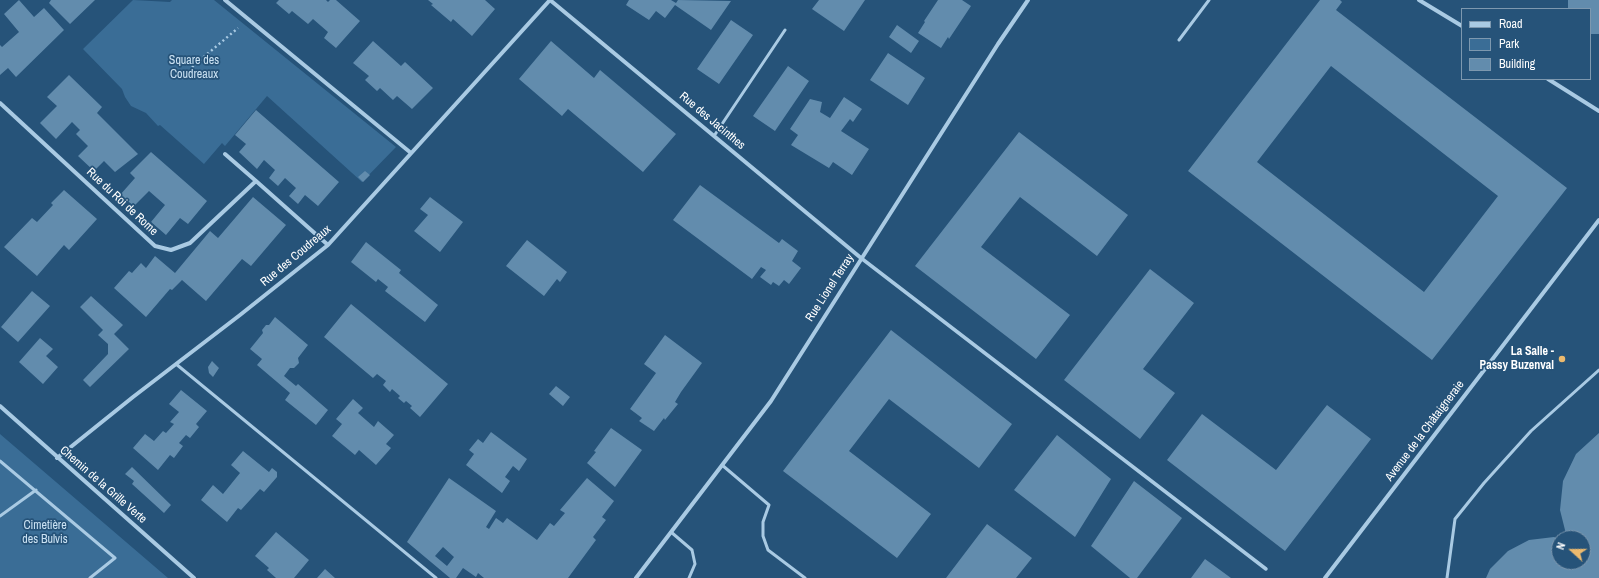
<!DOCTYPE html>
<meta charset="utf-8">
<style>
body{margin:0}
#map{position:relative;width:1599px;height:578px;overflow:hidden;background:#265379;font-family:"Archivo Narrow",sans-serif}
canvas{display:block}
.legend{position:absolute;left:1461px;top:8px;width:130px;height:72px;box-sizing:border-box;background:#265379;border:1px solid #7d98af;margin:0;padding:5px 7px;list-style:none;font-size:12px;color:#fff}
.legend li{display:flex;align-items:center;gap:8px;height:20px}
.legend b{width:20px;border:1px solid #7d98af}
.north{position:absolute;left:1551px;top:530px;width:40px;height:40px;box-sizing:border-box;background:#265379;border:1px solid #7d98af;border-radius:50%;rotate:291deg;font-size:11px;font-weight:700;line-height:16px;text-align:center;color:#fff}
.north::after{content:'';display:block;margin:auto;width:14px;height:18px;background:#ecba6e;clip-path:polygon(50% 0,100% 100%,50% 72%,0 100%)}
</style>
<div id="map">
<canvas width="1599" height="578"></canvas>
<ul class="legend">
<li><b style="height:5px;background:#a9cae3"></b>Road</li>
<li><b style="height:11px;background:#3a6d96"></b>Park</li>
<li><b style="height:11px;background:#628cad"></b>Building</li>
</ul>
<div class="north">N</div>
</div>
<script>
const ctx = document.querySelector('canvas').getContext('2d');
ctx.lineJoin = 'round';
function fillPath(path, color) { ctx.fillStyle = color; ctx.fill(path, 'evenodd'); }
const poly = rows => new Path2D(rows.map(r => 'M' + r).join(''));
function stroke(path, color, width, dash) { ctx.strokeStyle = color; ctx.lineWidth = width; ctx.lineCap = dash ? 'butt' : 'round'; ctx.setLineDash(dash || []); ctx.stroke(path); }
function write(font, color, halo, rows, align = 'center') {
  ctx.font = font + ' "Archivo Narrow",sans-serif'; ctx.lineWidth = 3.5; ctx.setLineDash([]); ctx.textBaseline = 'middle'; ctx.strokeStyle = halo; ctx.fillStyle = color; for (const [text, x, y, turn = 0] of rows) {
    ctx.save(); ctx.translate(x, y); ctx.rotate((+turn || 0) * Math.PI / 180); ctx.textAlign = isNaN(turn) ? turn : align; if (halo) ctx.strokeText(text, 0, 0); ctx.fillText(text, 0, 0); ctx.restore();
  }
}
fillPath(poly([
 [133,0,170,2,172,0,214,0,396,147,362,182,267,96,225,146,222,143,204,164,160,125,158,126,146,113,131,106,125,97,122,89,83,49],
 [0,434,168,578,0,578]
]), '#3a6d96');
fillPath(poly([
 [19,0,34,17,44,8,64,30,16,77,8,68,0,75,0,45,2,47,19,32,4,14],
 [51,0,95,0,70,24,49,3],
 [279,0,326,0,328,2,330,0,336,0,360,21,336,48,324,38,328,32,313,19,308,24,292,11,289,14,276,3],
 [428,0,485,0,495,9,472,36,453,19,451,22,431,5,433,4],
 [629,0,671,0,676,3,678,0,731,1,711,30,675,5,665,18,656,11,649,20,626,5],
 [819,0,865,0,844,31,812,9],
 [938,0,962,0,971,6,949,39,948,37,941,48,918,33,925,22,924,21],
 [1320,0,1340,0,1342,2,1336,10,1567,188,1432,360,1188,171],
 [1331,66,1498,196,1424,292,1257,162],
 [1568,0,1599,0,1599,34,1590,34,1590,9,1568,9],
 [731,20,753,35,719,84,697,69],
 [897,25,919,41,911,53,889,37],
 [373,41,401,66,405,62,433,88,412,109,397,96,393,100,380,88,377,91,365,80,369,76,353,63],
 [551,41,594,78,600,70,676,134,643,172,568,109,562,116,519,79],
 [888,53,925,78,908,105,870,80],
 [788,66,809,81,775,131,753,116],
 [69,75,102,107,97,113,138,154,115,172,104,161,94,171,78,156,88,146,76,134,80,130,72,122,56,139,40,123,57,106,47,97],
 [844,97,862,109,853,122,850,119,841,131,869,149,852,175,833,162,829,168,791,145,798,135,790,129,810,99,822,102,820,112,830,118],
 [256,110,339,182,318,206,305,195,298,204,289,196,296,188,285,178,278,186,269,178,275,170,264,160,257,169,239,152,246,144,235,135],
 [1019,132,1128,215,1097,256,1020,197,981,247,1070,315,1036,359,915,266],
 [151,152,207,201,188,224,180,218,166,235,151,222,165,205,149,191,134,206,120,195,135,178,130,173],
 [365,171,370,175,363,182,358,177],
 [700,185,779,243,782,239,798,251,792,261,801,268,789,284,784,280,779,286,773,282,771,285,760,277,766,270,761,267,752,279,673,220],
 [64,190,97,219,69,250,64,245,37,276,4,247,32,218,37,222,53,205,51,203],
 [253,197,286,225,251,266,242,259,206,301,182,280,172,290,170,289,146,317,114,288,129,271,132,273,141,263,146,268,155,256,175,273,210,231,218,238],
 [430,197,463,222,440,252,414,231,428,215,420,209],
 [527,240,567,272,560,282,557,279,544,296,506,266],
 [366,242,401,270,399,273,438,305,425,322,385,291,388,287,378,279,376,282,351,262],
 [1150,269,1194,303,1143,369,1175,393,1140,439,1064,380],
 [32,291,50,306,18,342,1,327],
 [91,296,123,325,114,334,129,349,90,387,83,380,108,354,108,344,98,335,103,330,80,307],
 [351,304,448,384,420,417,410,408,412,406,406,401,404,403,398,398,400,396,392,389,390,392,383,385,386,381,377,374,373,378,324,337],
 [275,317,308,345,298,358,299,363,294,368,290,368,284,376,296,386,298,384,328,410,316,425,285,400,290,393,257,365,262,359,250,349,263,333,262,330,266,325,269,325],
 [891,330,1012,424,979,468,889,399,849,451,931,514,897,558,783,471],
 [665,335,702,363,681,392,675,402,678,404,665,420,664,418,654,431,639,421,642,418,630,409,656,373,644,364],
 [40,338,53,349,46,356,58,367,43,384,19,362],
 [212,361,219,368,213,377,209,373,208,367],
 [556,386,570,397,563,406,549,394],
 [181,390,207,411,196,424,199,427,190,438,186,435,179,443,183,446,174,458,170,455,158,470,133,448,145,434,154,441,163,431,166,433,174,424,170,422,179,412,169,404],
 [353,399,363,408,358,413,374,427,378,421,394,435,386,444,391,448,376,465,359,450,355,455,332,436,342,424,336,419],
 [1327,405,1371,439,1285,551,1167,460,1202,414,1276,470],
 [611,428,642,450,615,487,587,463,596,452,594,451],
 [491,432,527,459,519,471,513,466,505,477,510,481,502,493,466,465,474,454,469,450,478,439,483,443],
 [1599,433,1599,578,1486,578,1490,569,1508,551,1529,540,1554,537,1559,539,1559,562,1583,562,1583,538,1567,538,1560,510,1563,481,1576,454],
 [1057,435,1111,479,1075,537,1014,490],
 [243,451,269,472,272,468,277,472,277,477,264,492,260,489,241,510,238,508,227,522,201,500,213,485,223,494,240,473,231,465],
 [132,467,171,505,164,513,132,484,134,481,125,474],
 [449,478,496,511,486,527,489,529,496,518,503,523,507,518,537,540,550,523,554,526,565,513,560,510,587,478,614,501,602,517,606,520,593,537,596,540,568,578,484,578,478,573,476,577,463,568,456,578,450,578,407,542],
 [443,547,454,557,447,566,435,556],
 [1134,481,1182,518,1137,578,1130,578,1091,546],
 [987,524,1032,558,1016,578,946,578],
 [276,532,309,560,294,578,276,578,267,570,269,568,255,556],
 [1205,559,1231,578,1191,578],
 [325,569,335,578,317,578]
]), '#628cad');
stroke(poly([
 [192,67,238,28]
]), '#a9cae3', 2.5, [2, 3]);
stroke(poly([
 [1179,40,1209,0],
 [714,136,785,30],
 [176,364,436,578],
 [0,461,115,558,90,578],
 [722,465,769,505,763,522,763,536,768,550,805,578],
 [0,516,36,490],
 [671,532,692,550,695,564,689,578],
 [1447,578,1455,519,1484,483,1531,431,1599,370]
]), '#a9cae3', 3);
stroke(poly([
 [861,258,1266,569]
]), '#a9cae3', 3.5);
stroke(poly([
 [225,0,411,153],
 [550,0,861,258],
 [1419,0,1462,26],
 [1548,79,1599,111],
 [0,103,155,246,171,250,190,243,256,181,225,154],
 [256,181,328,245],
 [0,406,194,578],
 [57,458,133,397,240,315,328,245,550,0],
 [636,578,771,401,998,44,1028,0],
 [1325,578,1599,220]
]), '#a9cae3', 4);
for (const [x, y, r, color] of [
 [1562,359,4,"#ecba6e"]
]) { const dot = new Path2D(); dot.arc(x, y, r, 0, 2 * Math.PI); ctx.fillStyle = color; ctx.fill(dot); stroke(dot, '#265379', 1.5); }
write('12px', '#cbe2f3', '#265379', [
 ["Square des",194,61],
 ["Coudreaux",194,75],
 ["Cimetière",45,526],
 ["des Bulvis",45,540]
]);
write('12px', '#fff', '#265379', [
 ["Rue des Jacinthes",712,121,40],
 ["Rue du Roi de Rome",122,202,43],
 ["Rue des Coudreaux",296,256,-40],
 ["Rue Lionel Terray",830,288,-57],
 ["Avenue de la Châtaigneraie",1425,431,-53],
 ["Chemin de la Grille Verte",103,485,41]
]);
write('bold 12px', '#fff', '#265379', [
 ["La Salle -",1554,352],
 ["Passy Buzenval",1554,366]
], 'right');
</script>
